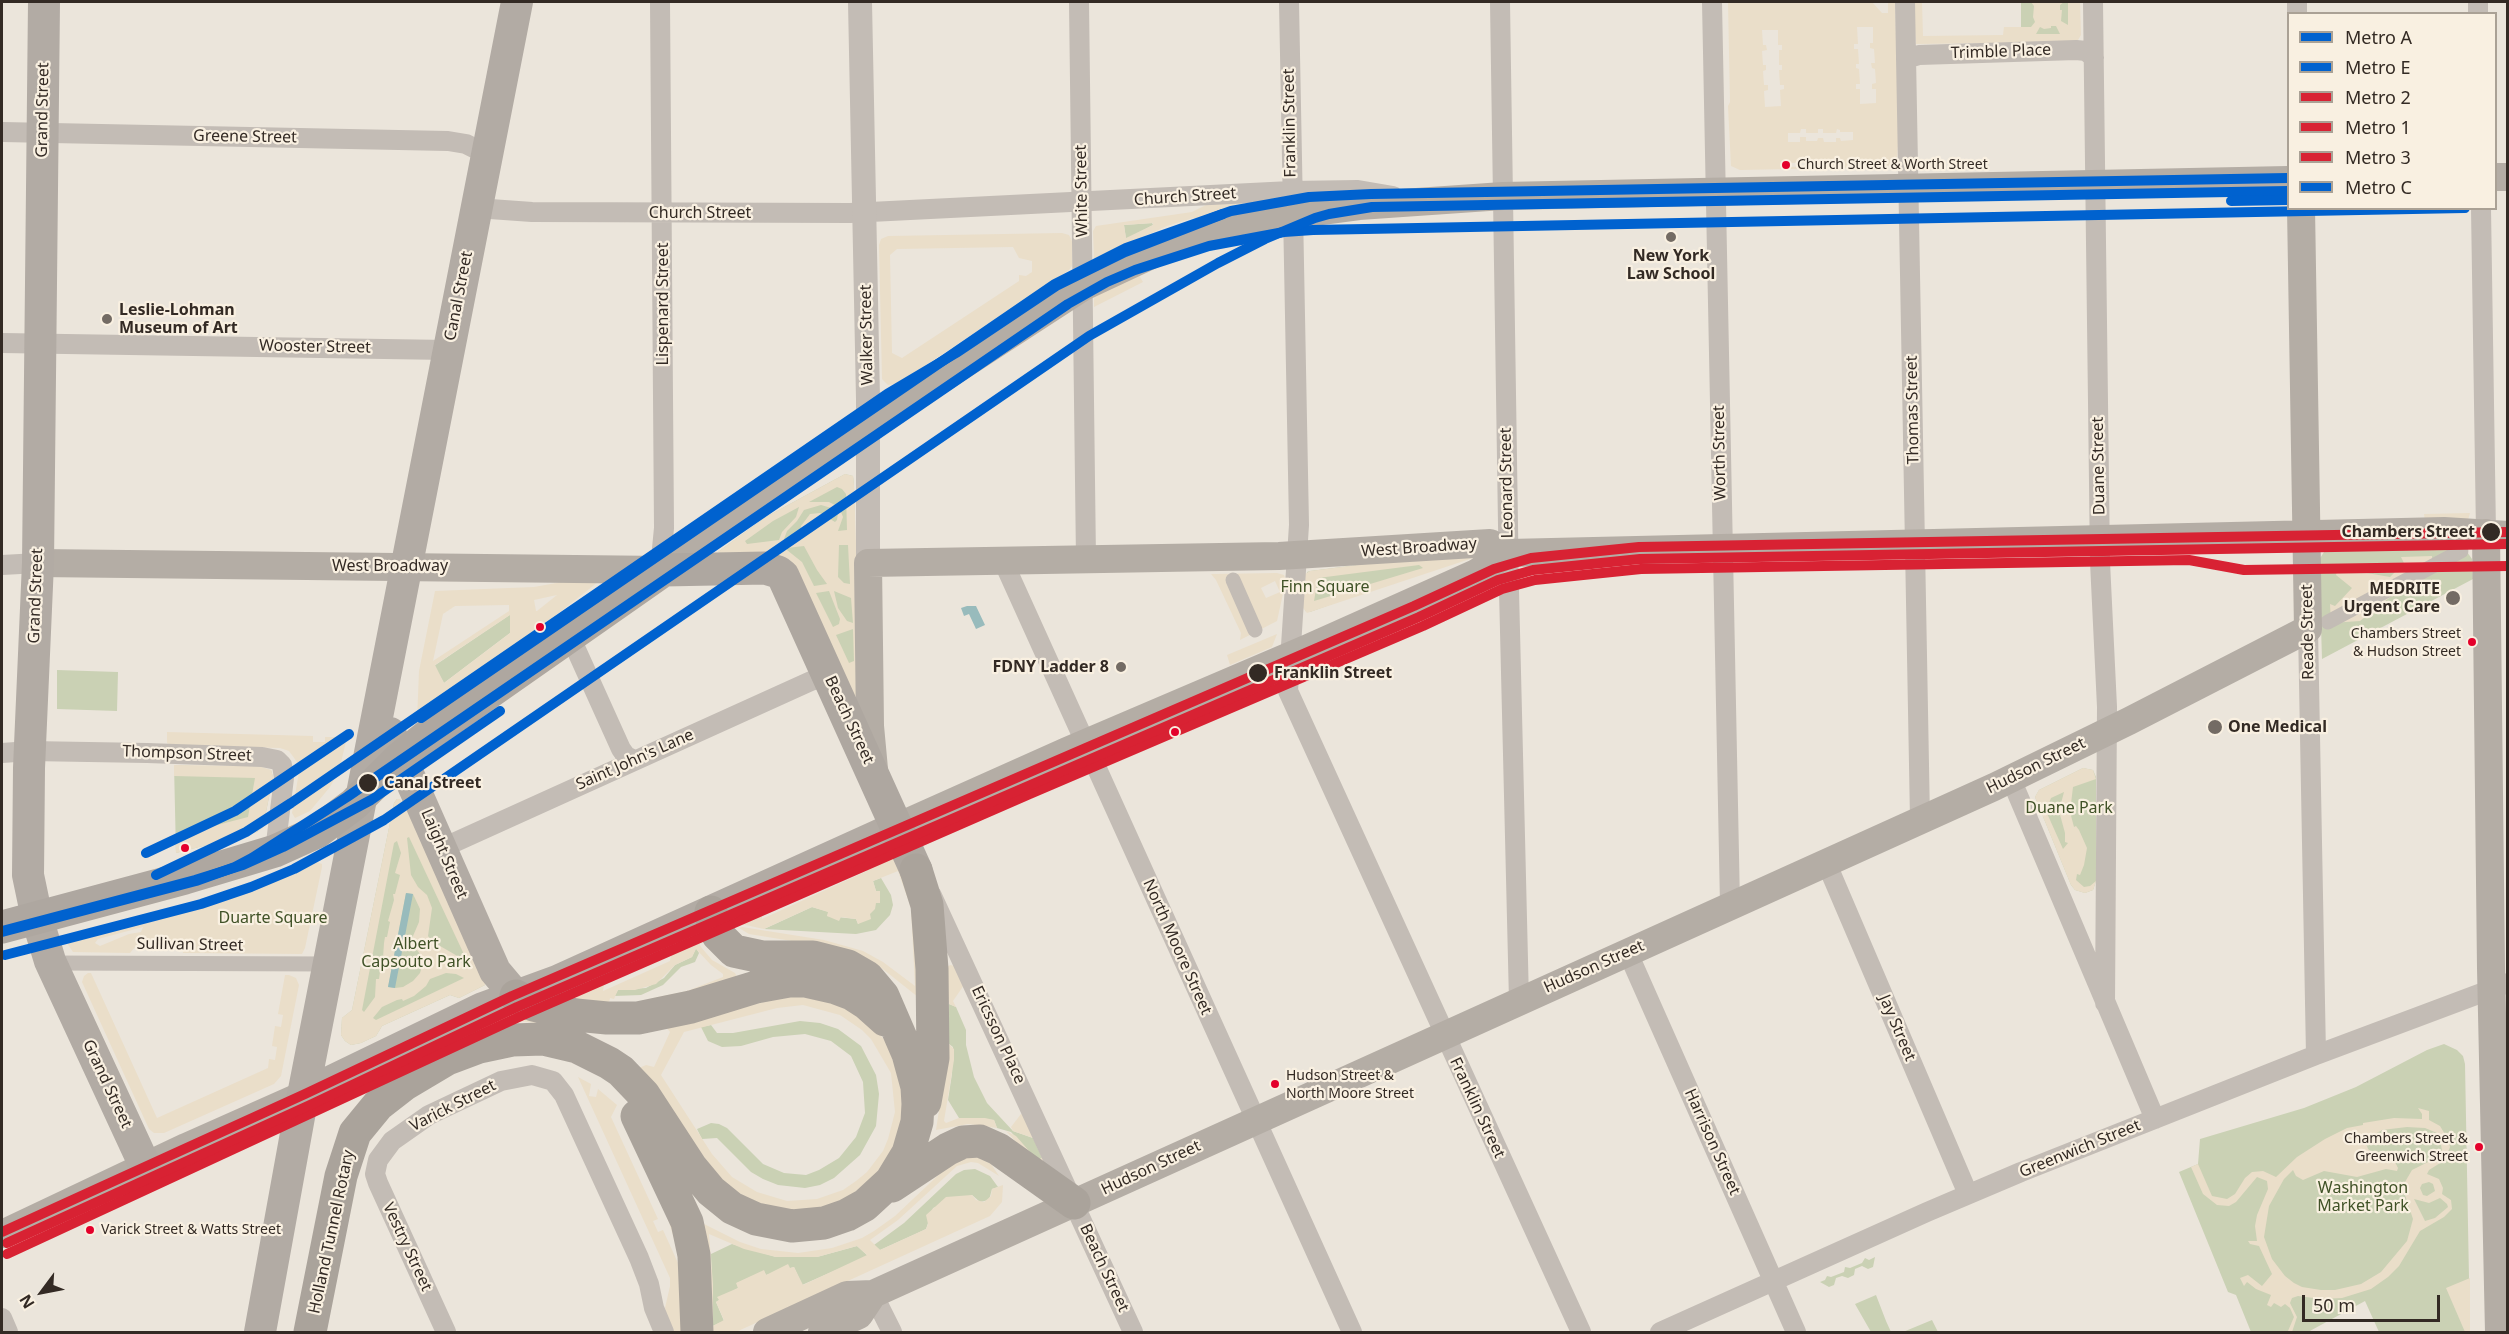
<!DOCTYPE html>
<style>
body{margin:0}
#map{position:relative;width:2509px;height:1334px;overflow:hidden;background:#ebe5db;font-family:"Noto Sans",sans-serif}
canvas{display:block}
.frame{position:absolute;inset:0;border:3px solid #332a24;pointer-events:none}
.legend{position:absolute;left:2287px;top:12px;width:210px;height:198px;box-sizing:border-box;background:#f9f0e1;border:2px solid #aaa195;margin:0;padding:8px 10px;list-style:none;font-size:18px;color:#332a24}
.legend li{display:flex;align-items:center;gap:12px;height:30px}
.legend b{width:30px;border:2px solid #aaa195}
.north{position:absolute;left:12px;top:1262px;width:60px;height:60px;-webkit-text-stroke:4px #f9f0e1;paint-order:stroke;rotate:238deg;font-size:16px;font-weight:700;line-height:24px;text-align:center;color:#332a24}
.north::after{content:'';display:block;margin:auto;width:21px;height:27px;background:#332a24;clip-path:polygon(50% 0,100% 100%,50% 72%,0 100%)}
.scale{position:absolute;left:2302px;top:1295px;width:138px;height:27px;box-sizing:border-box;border:3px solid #332a24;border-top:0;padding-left:8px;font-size:18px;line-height:21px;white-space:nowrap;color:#332a24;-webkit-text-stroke:4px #f9f0e1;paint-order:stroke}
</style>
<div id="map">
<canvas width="2509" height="1334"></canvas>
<div class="frame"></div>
<ul class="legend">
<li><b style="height:8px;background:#0062cf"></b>Metro A</li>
<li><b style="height:8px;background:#0062cf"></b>Metro E</li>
<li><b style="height:8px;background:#d82233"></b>Metro 2</li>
<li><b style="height:8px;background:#d82233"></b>Metro 1</li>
<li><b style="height:8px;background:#d82233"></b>Metro 3</li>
<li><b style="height:8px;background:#0062cf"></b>Metro C</li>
</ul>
<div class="north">N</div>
<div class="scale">50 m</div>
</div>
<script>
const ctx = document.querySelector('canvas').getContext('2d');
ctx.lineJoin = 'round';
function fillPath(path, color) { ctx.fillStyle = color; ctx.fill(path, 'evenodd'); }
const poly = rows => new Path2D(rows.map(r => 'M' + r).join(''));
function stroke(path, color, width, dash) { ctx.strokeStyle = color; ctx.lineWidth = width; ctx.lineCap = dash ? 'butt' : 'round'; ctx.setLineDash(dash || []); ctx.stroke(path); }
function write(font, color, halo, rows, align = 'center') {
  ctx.font = font + ' "Noto Sans",sans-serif'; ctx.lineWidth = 4.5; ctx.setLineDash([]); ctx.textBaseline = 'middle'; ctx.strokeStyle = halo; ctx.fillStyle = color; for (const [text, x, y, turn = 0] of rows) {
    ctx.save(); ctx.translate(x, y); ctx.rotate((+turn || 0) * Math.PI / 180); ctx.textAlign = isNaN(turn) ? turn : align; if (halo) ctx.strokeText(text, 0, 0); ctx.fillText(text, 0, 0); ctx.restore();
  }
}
fillPath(poly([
 [2021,2,2068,2,2069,34,2021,35],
 [1152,223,1153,225,1126,239,1124,225],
 [845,474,853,476,854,485,857,698,795,568,718,552,766,517],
 [2458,547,2465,549,2472,559,2473,579,2322,659,2319,560,2324,552],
 [1485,549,1310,612,1305,611,1307,572,1310,571],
 [511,614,510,633,444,683,434,666],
 [57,670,118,672,117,711,57,709],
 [174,765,271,770,273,777,263,827,257,832,176,853],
 [2083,768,2093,770,2096,777,2096,881,2093,890,2085,893,2075,890,2071,885,2035,797,2039,790],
 [397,799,404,803,485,985,459,998,450,995,382,1026,376,1036,361,1043,351,1045,345,1041,341,1035,342,1018,352,1010,394,803],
 [881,878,891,895,893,905,890,915,876,930,856,934,764,929,812,907,829,912,827,916,856,919,858,924,869,914,876,891,873,881],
 [696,948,699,953,695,962,681,967,663,985,641,995,614,996,618,990,646,988,664,978,675,965,692,957],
 [949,1004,956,1007,966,1030,966,1045,974,1077,987,1103,1013,1131,1033,1138,1043,1158,1037,1160,1011,1132,997,1128,994,1120,959,1118,948,1100,952,1074,953,1047,949,1044],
 [800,1021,820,1023,838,1029,861,1046,876,1075,879,1094,876,1126,860,1155,834,1178,820,1185,805,1188,778,1185,763,1179,751,1172,717,1138,702,1139,697,1129,711,1123,719,1124,727,1128,763,1164,784,1173,806,1175,819,1170,839,1158,856,1137,865,1113,863,1082,851,1056,831,1041,805,1034,773,1037,741,1046,722,1047,708,1041,701,1027,711,1025,717,1033,733,1033],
 [2444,1044,2457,1050,2463,1056,2465,1064,2470,1332,2379,1332,2365,1301,2308,1332,2251,1332,2236,1295,2228,1292,2179,1172,2198,1164,2200,1139,2304,1108,2356,1087,2427,1050],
 [975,1169,990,1176,998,1187,992,1189,989,1200,980,1202,972,1195,933,1208,926,1229,922,1231,880,1250,874,1245,904,1223,956,1174,964,1170],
 [732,1244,776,1257,817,1257,857,1246,868,1256,802,1285,794,1267,766,1275,764,1271,737,1283,738,1288,716,1302,724,1321,708,1328,713,1323,711,1254],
 [1875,1257,1873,1267,1868,1269,1862,1266,1855,1269,1854,1275,1848,1278,1842,1276,1836,1278,1834,1285,1829,1287,1820,1282,1825,1280,1827,1276,1831,1277,1844,1272,1845,1267,1850,1268,1862,1263,1865,1258,1869,1260],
 [1876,1295,1886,1321,1891,1332,1871,1332,1855,1304],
 [1932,1320,1938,1332,1903,1332]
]), '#cad1b4');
fillPath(poly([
 [1728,2,1872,2,1882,13,1888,13,1888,2,1895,2,1899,128,1897,162,1885,167,1740,170,1731,166,1728,106,1730,102],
 [1857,27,1873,27,1873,43,1870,43,1870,48,1874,49,1875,63,1871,63,1872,68,1875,69,1876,83,1872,84,1872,89,1876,89,1876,103,1860,104,1860,89,1856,89,1856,84,1860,84,1859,69,1856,68,1856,64,1859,64,1858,49,1854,49,1854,44,1858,44],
 [1762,30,1778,30,1778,45,1782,45,1782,50,1779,50,1779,65,1782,65,1782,70,1779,70,1780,85,1784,85,1784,89,1780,90,1781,106,1765,107,1764,91,1768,90,1768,85,1764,85,1763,71,1766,70,1766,65,1763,65,1762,51,1767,50,1766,45,1763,45],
 [1801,129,1806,129,1806,133,1818,133,1818,129,1823,129,1823,133,1836,133,1837,129,1840,130,1840,132,1853,132,1853,140,1841,141,1840,138,1836,138,1836,142,1824,142,1823,138,1818,138,1817,141,1806,141,1806,137,1800,137,1800,142,1788,142,1788,133,1800,133],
 [1831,162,1831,166,1785,167,1786,163],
 [1913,2,1922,2,1923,36,2003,35,2004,27,2031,27,2035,22,2033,17,2034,6,2031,2,2064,2,2060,5,2060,10,2062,10,2061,21,2068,25,2068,2,2080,2,2081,35,2078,40,2072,42,1916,44],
 [2051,26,2056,26,2060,34,2036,34,2040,27,2044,29,2051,28],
 [1216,200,1281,200,1276,203,1205,221,1193,218,1167,226,1094,259,1093,231,1096,226,1192,212],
 [1153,223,1153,225,1126,238,1124,225],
 [1062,233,1069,235,1072,241,1072,266,1069,270,899,383,888,385,882,379,879,245,881,239,888,236],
 [1013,247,1019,258,1032,261,1032,272,1026,276,1019,275,1019,281,902,358,892,353,890,255,897,249],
 [1139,275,1143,282,1094,307,1094,296],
 [845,474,853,476,854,485,861,691,855,697,795,568,718,552,766,517],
 [837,487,842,489,846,494,847,530,838,531,843,517,839,507,829,502,809,502],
 [821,505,835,509,838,513,837,520,835,522,820,513,810,514,801,526,800,536,784,539,787,531,797,521,804,510],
 [799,507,796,517,782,532,779,540,747,544,745,541,773,521],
 [839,545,848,545,850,584,844,583,838,577],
 [804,546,817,570,827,584,814,586,802,562,787,550,787,548],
 [829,591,840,619,839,624,833,627,816,593],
 [834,591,851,598,853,623,847,621,838,608],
 [853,629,854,661,849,663,836,635],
 [2470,513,2468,520,2425,521,2424,514],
 [1485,549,1485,554,1310,612,1307,613,1303,608,1305,574,1310,571],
 [1419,565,1423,568,1314,601,1318,578],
 [2432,556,2432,564,2360,621,2331,623,2330,604,2335,606,2352,588,2336,575,2338,568,2390,577,2404,563,2401,557],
 [1277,573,1284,575,1286,580,1277,621,1240,640,1241,633,1216,580,1211,574],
 [1275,581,1280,592,1266,598,1261,588],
 [573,580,598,582,423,720,417,721,419,671,435,591,534,587],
 [557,595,537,611,536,611,534,600],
 [509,605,509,611,433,661,443,614,455,606],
 [510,615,510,633,444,683,435,665],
 [1277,634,1272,647,1230,665,1227,655],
 [167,732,313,736,313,742,325,742,325,737,347,737,339,771,330,787,310,811,295,818,292,813,300,766,289,751,280,748,170,745,167,743],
 [174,765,259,766,271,770,273,777,263,827,257,832,176,853,175,836,248,817,255,778,174,776],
 [2083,768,2093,770,2096,779,2073,787,2070,812,2074,827,2076,826,2079,830,2087,848,2084,865,2080,875,2077,874,2076,880,2084,887,2090,886,2096,881,2093,890,2085,893,2075,890,2071,885,2035,797,2039,790],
 [2064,792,2059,811,2065,833,2065,842,2068,843,2063,849,2046,811,2051,798],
 [397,799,400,799,406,807,485,978,485,985,459,998,450,995,382,1026,376,1036,361,1043,351,1045,345,1041,341,1035,342,1018,352,1010,394,803],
 [409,837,469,965,468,967,459,961,460,958,454,954,440,946,437,949,428,936,432,908,427,895,418,887,411,875,407,838],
 [397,841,401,853,395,873,400,875,395,894,393,894,394,900,388,921,390,922,387,937,385,937,384,943,383,958,380,958,379,964,381,965,379,979,376,979,375,997,364,1012,362,1010,394,843],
 [406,893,413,894,420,909,419,922,413,936,413,945,420,954,423,963,420,973,413,981,403,987,395,988,388,987],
 [446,973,456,974,464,978,376,1020,373,1018,382,1007,397,1000,402,999,403,1001,414,996,426,986,430,979],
 [885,842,911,888,918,997,879,966,823,946,749,934,739,928,742,927,824,940,863,951,883,962,915,986,911,908,898,871,873,881,876,891,880,891,880,903,876,903,875,909,870,914,871,919,858,924,856,919,841,917,839,921,827,916,828,912,812,907,764,929,741,924,737,926,735,917,762,904,762,919,867,871,869,853],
 [317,862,322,864,322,867,305,948,302,954,183,953,182,943,176,941,158,947,136,946,130,953,73,952,67,943,66,935,286,877,293,868],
 [143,927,141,932,129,934,100,946,95,943,98,939],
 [693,930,701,947,712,960,735,973,737,977,688,997,646,1005,653,998,687,991,723,977,723,974,711,965,696,949,692,957,675,965,656,984,635,990,618,990,614,999,610,998,608,1007,565,1000,554,995,557,991,600,972,605,976,603,991,670,961,674,938],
 [950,965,955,966,964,985,953,1001,956,1007,949,1004,944,976,947,967],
 [88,973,91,973,157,1118,268,1068,269,1059,275,1060,277,1047,272,1046,275,1026,281,1027,283,1015,278,1014,285,975,289,975,296,978,299,985,281,1076,274,1084,164,1133,154,1133,149,1129,82,982,84,976],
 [792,995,844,1005,877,1031,886,1042,904,1089,900,1133,882,1170,845,1200,804,1212,758,1205,721,1182,639,1068,646,1065,654,1067,670,1032,665,1026],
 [803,1005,840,1015,862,1030,871,1039,891,1073,895,1112,888,1139,883,1151,867,1172,856,1181,843,1190,817,1199,787,1201,757,1192,732,1177,712,1154,661,1075,684,1032,777,1008],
 [507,1012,558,1026,512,1020,501,1022,478,1030,432,1051,371,1085,379,1071],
 [949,1044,954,1049,954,1060,944,1121,946,1123,959,1118,985,1118,994,1120,997,1128,968,1124,936,1130],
 [578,1077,591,1084,589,1096,596,1097,598,1089,617,1105,611,1117,658,1219,653,1221,658,1232,663,1230,678,1263,677,1248,664,1206,621,1117,622,1110,676,1225,687,1332,674,1332,666,1317,665,1308,670,1286,670,1278],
 [2418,1108,2429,1111,2429,1120,2440,1126,2448,1139,2450,1147,2445,1160,2429,1170,2427,1174,2439,1179,2443,1188,2442,1194,2451,1200,2452,1209,2444,1217,2420,1231,2399,1266,2388,1277,2371,1289,2342,1298,2321,1299,2298,1296,2292,1298,2290,1303,2297,1317,2292,1332,2288,1331,2294,1317,2290,1308,2285,1304,2281,1307,2274,1303,2271,1307,2267,1305,2271,1295,2256,1289,2247,1282,2244,1286,2240,1278,2248,1275,2262,1286,2272,1274,2259,1246,2250,1244,2248,1241,2257,1241,2255,1226,2257,1215,2268,1189,2267,1181,2257,1177,2236,1202,2229,1206,2217,1205,2203,1194,2191,1167,2198,1164,2212,1196,2227,1199,2235,1194,2245,1178,2252,1172,2263,1171,2276,1177,2297,1157,2325,1139,2347,1128,2363,1125,2363,1123,2394,1118,2422,1119,2422,1114],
 [2407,1127,2425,1128,2437,1133,2440,1138,2442,1151,2434,1159,2412,1170,2405,1182,2405,1195,2413,1219,2407,1241,2381,1272,2361,1284,2335,1290,2321,1290,2302,1287,2294,1283,2285,1276,2272,1259,2264,1237,2269,1206,2284,1179,2293,1170,2296,1176,2303,1180,2324,1171,2357,1177,2386,1169,2397,1171,2398,1168,2395,1162,2389,1158,2374,1154,2368,1149,2365,1140,2382,1130],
 [2429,1182,2433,1184,2435,1191,2427,1196,2423,1195,2420,1188,2422,1184],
 [2440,1198,2447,1204,2448,1207,2435,1218,2425,1221,2414,1199,2429,1203],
 [1021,1114,1026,1116,1051,1169,1049,1173,1045,1173,1006,1131,1016,1136,1037,1160,1042,1158,1033,1138,1013,1131,1011,1127],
 [977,1157,991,1164,999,1176,978,1163,971,1162,957,1166,898,1220,870,1240,880,1250,926,1229,928,1224,926,1215,946,1197,972,1195,976,1200,984,1202,991,1196,992,1189,1003,1185,1002,1202,990,1216,736,1332,709,1332,704,1224,740,1242,761,1249,798,1253,832,1248,862,1238,874,1231,895,1216,948,1166,962,1158],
 [709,1234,744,1249,776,1257,817,1257,857,1246,867,1255,803,1285,794,1267,790,1268,788,1264,766,1275,764,1270,736,1283,738,1288,717,1297,719,1300,716,1302,724,1320,711,1327,713,1323,713,1284],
 [2470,1278,2470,1332,2465,1332,2446,1288]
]), '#eadec9');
fillPath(poly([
 [967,606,976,606,985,625,976,629,969,614,964,616,961,608],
 [406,893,413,894,395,988,388,987]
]), '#98bbbc');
stroke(poly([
 [1233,580,1255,630],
 [2328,622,2461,551],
 [51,963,329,964]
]), '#c3bcb5', 15);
stroke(poly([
 [660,2,664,528,661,559,664,570],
 [1079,2,1086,560],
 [1289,2,1299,525,1288,691,1581,1332],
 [1500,2,1509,590,1519,1001],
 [1712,2,1730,905],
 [1905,2,1920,819],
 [2093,2,2100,562,2107,707,2105,1003],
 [2297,2,2297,14],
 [2478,2,2478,14],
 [1906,59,1919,55,2076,50,2086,51,2094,58],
 [2,132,448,141,466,144,486,154],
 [476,208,532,212,850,213,1291,191,1358,190,1393,196],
 [2481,208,2486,533],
 [2,343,448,350],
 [1003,561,1352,1332],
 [2,565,38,563],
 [2308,629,2316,1055],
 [570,636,621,749,626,756,634,760],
 [2,753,30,751,147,753,262,757,277,760,282,765,284,778,275,851],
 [2011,779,2155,1119],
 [440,849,811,681,821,678,831,682],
 [1826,862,1968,1194],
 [932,896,1133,1332],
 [1628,953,1796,1332],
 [873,1294,892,1332],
 [2,1318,8,1332],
 [446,1332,378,1183,375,1174,378,1160,392,1141,429,1115,501,1081,532,1075,553,1081,564,1095,639,1258,649,1284,654,1308,664,1332],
 [1660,1332,1927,1212,2021,1172,2316,1055,2508,983]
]), '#c3bcb5', 20);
stroke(poly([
 [860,2,868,399,868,563]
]), '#c3bcb5', 24);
stroke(poly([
 [2496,177,2508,177],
 [2486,533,2491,968,2499,1332],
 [38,563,664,570,728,518,1083,287,1162,250,1205,234,1276,217,1359,206,1503,196,2288,180],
 [874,769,870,726,868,563,1279,556,1490,543,1509,553,2444,531,2508,535],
 [897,827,1067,751,1308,648,1476,573,1509,553],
 [2,1234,186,1147,303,1095],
 [767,1332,847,1295,873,1294,1994,787,2129,721,2308,629,2301,208],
 [822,1332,859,1315,873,1294]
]), '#b4ada5', 28);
stroke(poly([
 [44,2,38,563,29,768,28,875,37,918,50,961,145,1166],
 [390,733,495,971,516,996],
 [303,1095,483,1008,557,981,897,827],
 [260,1332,303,1095,517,2]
]), '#b2aba4', 32);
stroke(poly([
 [2,927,185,878,275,851,317,832,354,804,401,757,427,736,664,570,765,568,778,572,783,576,916,870]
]), '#aea7a0', 33);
stroke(poly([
 [916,870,927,905,932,969,933,1058,925,1102],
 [516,996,533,1005,576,1015,607,1018,638,1018,691,1007,756,987,789,981,805,981,836,988,852,994,866,1003,885,1020],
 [637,1116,687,1222,694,1255,697,1332],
 [892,1186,948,1149,963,1142,980,1141,998,1149,1074,1203],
 [310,1332,341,1176,355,1133,378,1105,405,1084,447,1059,479,1047,512,1040,543,1039,577,1047,609,1063,621,1071,644,1095,691,1167,711,1191,732,1208,756,1219,792,1226,824,1223,847,1215,865,1205,891,1181,908,1153,917,1122,918,1104,917,1087,908,1054,883,996,867,977,848,966,813,957,762,957,734,951,718,935,713,925,711,912]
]), '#aaa39b', 33);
stroke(poly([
 [2,932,196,881,235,867,252,858,347,797,1068,304,1107,282,1135,270,1209,246,1284,232,1313,230,2465,208]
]), '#0062cf', 10);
stroke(poly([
 [156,875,246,832,291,803,887,394,956,353,1056,286,1125,252,1223,214],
 [5,955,201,904,251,887,294,869,353,837,384,820,1089,336,1218,263,1265,239,1315,218,1329,214,1372,207,2288,191]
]), '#0062cf', 10);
stroke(poly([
 [2,1232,305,1094,512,996,1414,606,1494,569,1531,558,1639,547,2508,532]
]), '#d82233', 10);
stroke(poly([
 [7,1254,521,1016,1030,794,1423,626,1502,589,1535,580,1641,569,2189,560,2244,570,2508,566]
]), '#d82233', 10);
stroke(poly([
 [7,1243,310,1105,517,1007,1419,617,1498,580,1533,570,1640,559,2508,544]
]), '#d82233', 10);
stroke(poly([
 [2231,201,2288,200],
 [421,718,1055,284,1126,248,1231,211,1309,197,1371,194,2288,178],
 [146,853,235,811,349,734],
 [2,931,195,880,243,865,283,847,371,800,500,711]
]), '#0062cf', 10);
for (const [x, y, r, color] of [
 [1786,165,5,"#e4002b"],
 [1671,237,6,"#736b64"],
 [107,319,6,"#736b64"],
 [2491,532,10,"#332a24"],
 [2453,598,8,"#736b64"],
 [540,627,5,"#e4002b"],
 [2472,642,5,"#e4002b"],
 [1121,667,6,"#736b64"],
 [1258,673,10,"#332a24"],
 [2215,727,8,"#736b64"],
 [1175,732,5,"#e4002b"],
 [368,783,10,"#332a24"],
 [185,848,5,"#e4002b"],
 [1275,1084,5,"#e4002b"],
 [2479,1147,5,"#e4002b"],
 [90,1230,5,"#e4002b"]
]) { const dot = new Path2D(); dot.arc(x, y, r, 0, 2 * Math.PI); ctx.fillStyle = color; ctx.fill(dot); stroke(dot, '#f9f0e1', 2); }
write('14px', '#332a24', '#f9f0e1', [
 ["Church Street & Worth Street",1797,165],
 ["Chambers Street",2461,634,"right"],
 ["& Hudson Street",2461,652,"right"],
 ["Hudson Street &",1286,1076],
 ["North Moore Street",1286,1094],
 ["Chambers Street &",2468,1139,"right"],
 ["Greenwich Street",2468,1157,"right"],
 ["Varick Street & Watts Street",101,1230]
], 'left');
write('16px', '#332a24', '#f9f0e1', [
 ["Trimble Place",2001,52,-2],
 ["Grand Street",43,110,-89],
 ["Franklin Street",1290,123,-91],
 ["Greene Street",245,137,1],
 ["White Street",1082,191,-91],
 ["Church Street",1185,197,-4],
 ["Church Street",700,213],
 ["Canal Street",459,296,-79],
 ["Lispenard Street",663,304,-90],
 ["Walker Street",867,335,-91],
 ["Wooster Street",315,347,1],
 ["Thomas Street",1913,410,-91],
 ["Worth Street",1720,453,-91],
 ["Duane Street",2099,466,-91],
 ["Leonard Street",1507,483,-91],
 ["West Broadway",1419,548,-4],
 ["West Broadway",390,566],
 ["Grand Street",36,596,-88],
 ["Reade Street",2308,632,-91],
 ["Beach Street",849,720,65],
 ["Thompson Street",187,754,2],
 ["Saint John's Lane",635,760,-24],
 ["Hudson Street",2036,766,-26],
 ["Laight Street",444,854,67],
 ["Sullivan Street",190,945,1],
 ["North Moore Street",1177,947,66],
 ["Hudson Street",1594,967,-24],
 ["Jay Street",1897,1028,67],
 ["Ericsson Place",998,1035,65],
 ["Grand Street",107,1084,65],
 ["Varick Street",453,1106,-27],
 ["Franklin Street",1477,1108,65],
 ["Harrison Street",1712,1142,66],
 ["Greenwich Street",2080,1149,-22],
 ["Hudson Street",1151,1168,-25],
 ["Holland Tunnel Rotary",332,1232,-78],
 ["Vestry Street",407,1247,65],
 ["Beach Street",1104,1268,65]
]);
write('bold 16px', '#332a24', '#f9f0e1', [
 ["New York",1671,256,"center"],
 ["Law School",1671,274,"center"],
 ["Leslie-Lohman",119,310],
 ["Museum of Art",119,328],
 ["MEDRITE",2440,589,"right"],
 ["Urgent Care",2440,607,"right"],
 ["FDNY Ladder 8",1109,667,"right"],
 ["One Medical",2228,727]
], 'left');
write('bold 16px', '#332a24', '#f9f0e1', [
 ["Chambers Street",2475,532,"right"],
 ["Franklin Street",1274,673],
 ["Canal Street",384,783]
], 'left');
write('16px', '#405227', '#f9f0e1', [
 ["Finn Square",1325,587],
 ["Duane Park",2069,808],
 ["Duarte Square",273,918],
 ["Albert",416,944],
 ["Capsouto Park",416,962],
 ["Washington",2363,1188],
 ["Market Park",2363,1206]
]);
</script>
